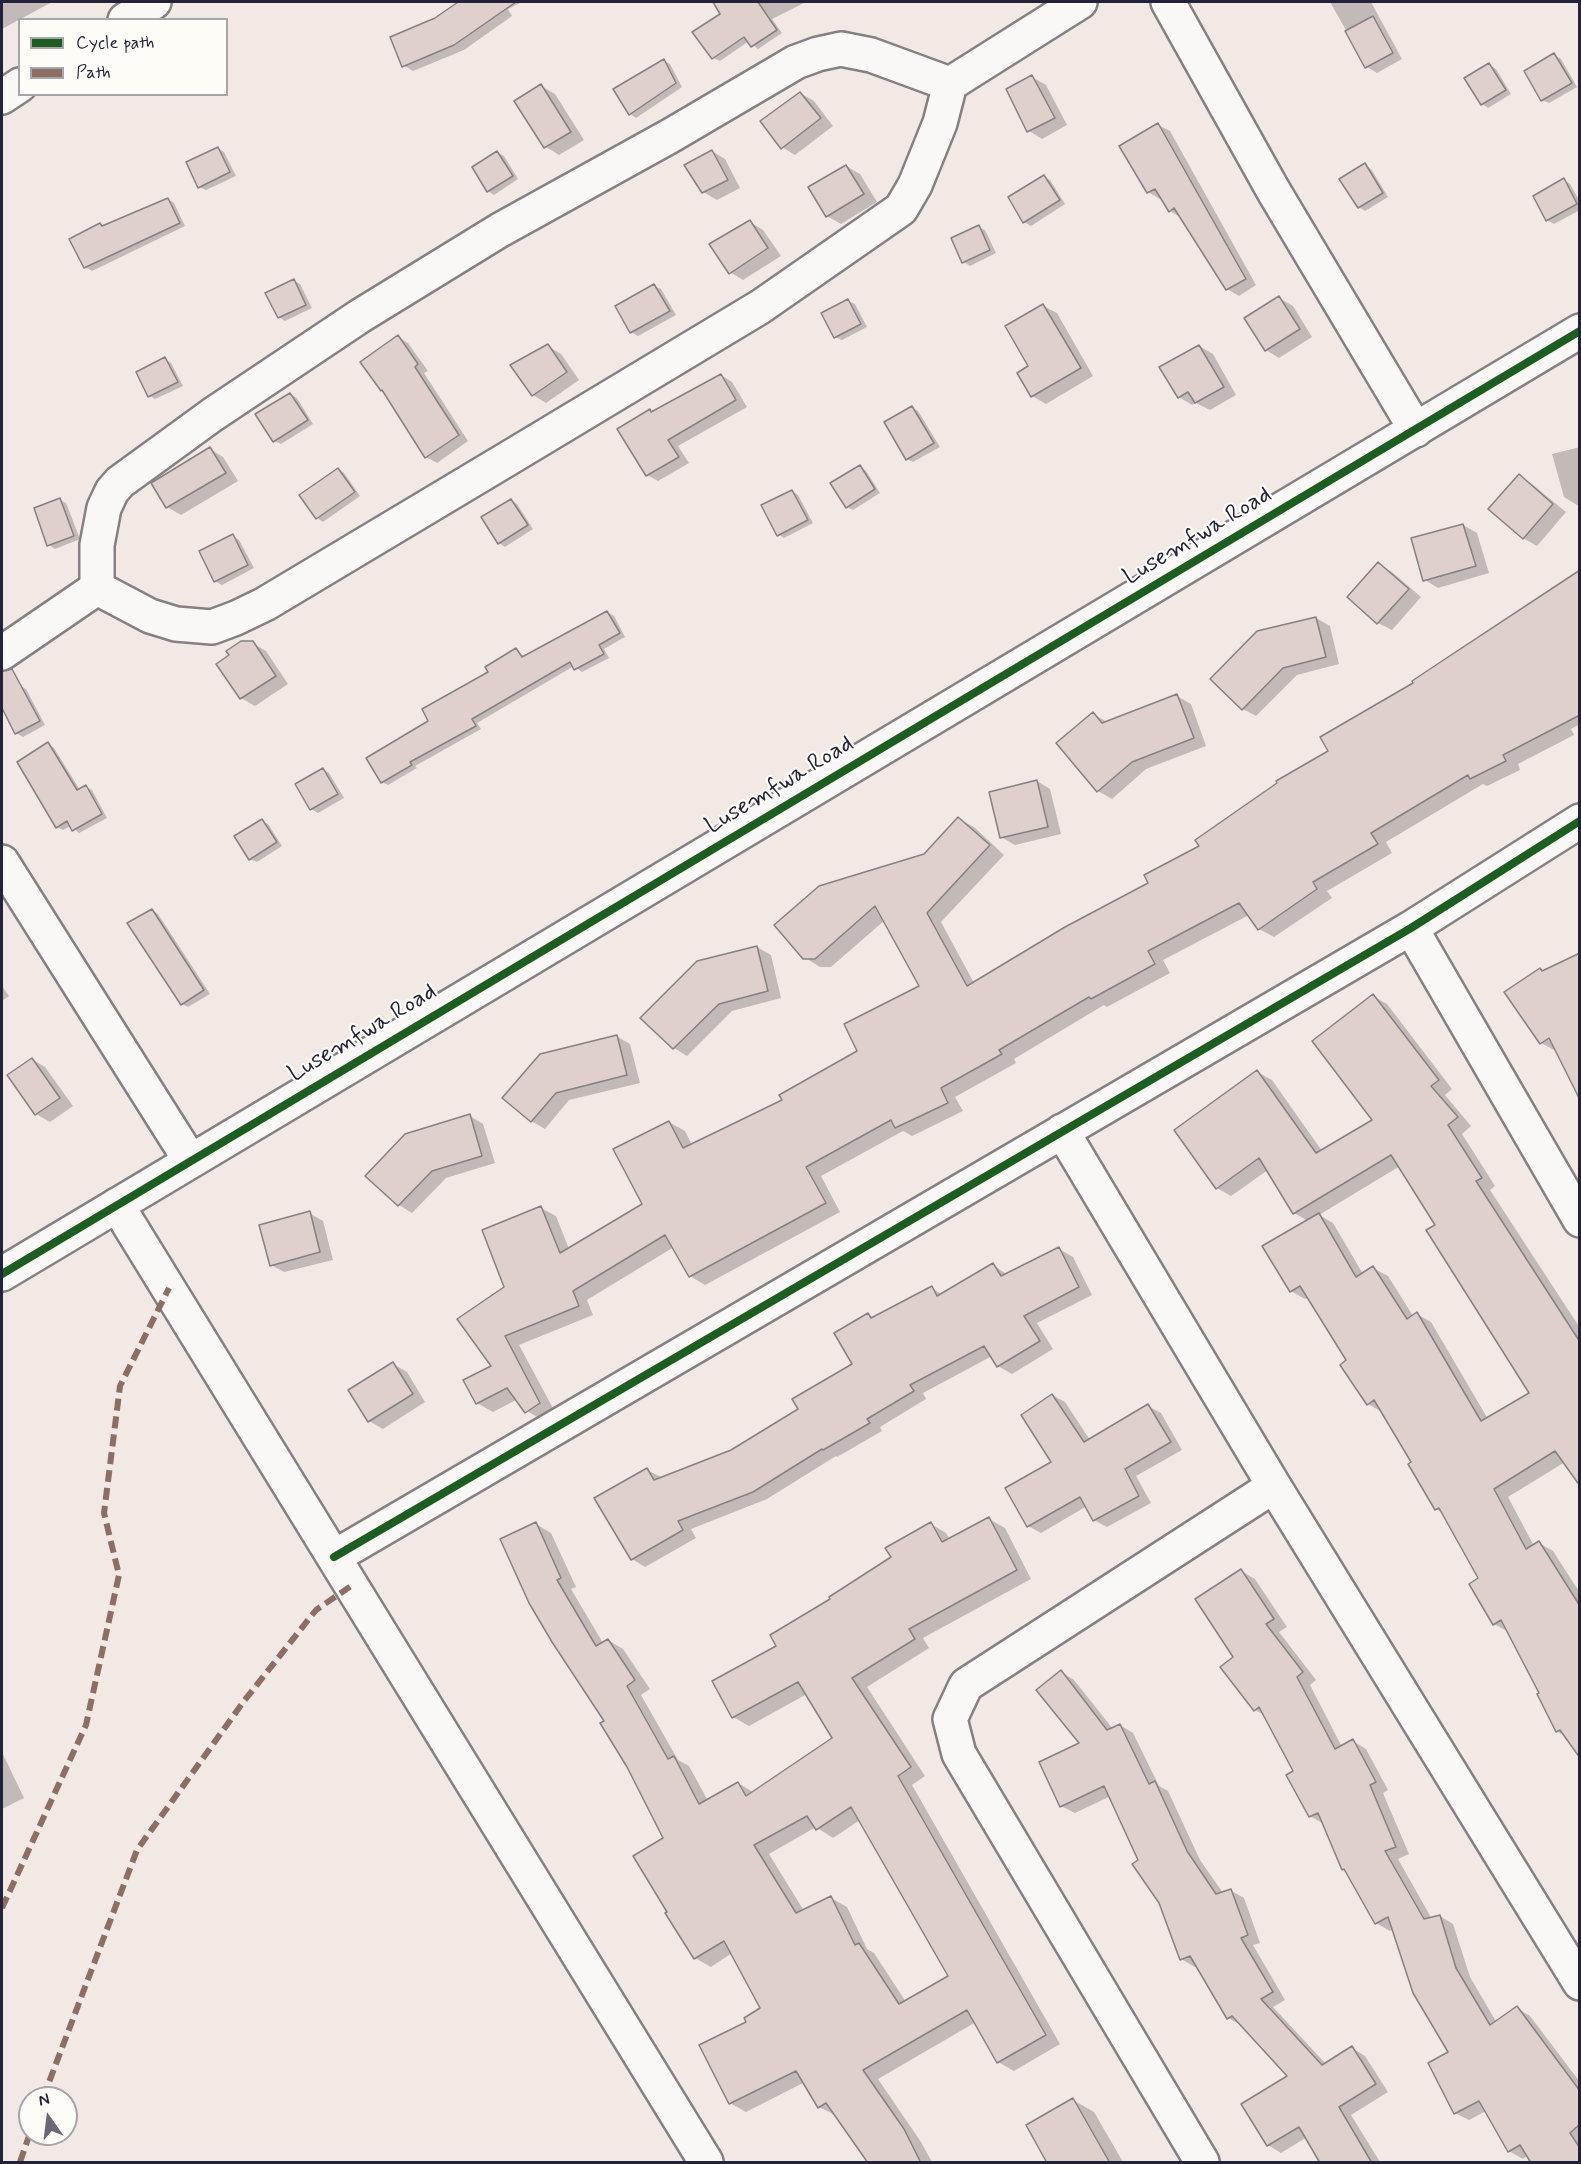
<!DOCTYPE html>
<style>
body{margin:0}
#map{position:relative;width:1581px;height:2164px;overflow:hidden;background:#f2e9e4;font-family:Mynerve,sans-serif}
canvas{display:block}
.frame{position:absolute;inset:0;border:3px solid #22223b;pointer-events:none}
.legend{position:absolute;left:18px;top:18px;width:210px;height:78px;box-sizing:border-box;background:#fdfcf7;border:2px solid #a5a5ac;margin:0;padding:8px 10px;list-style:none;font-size:18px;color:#22223b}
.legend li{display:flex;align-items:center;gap:12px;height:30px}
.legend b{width:30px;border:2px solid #a5a5ac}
.north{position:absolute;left:18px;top:2086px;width:60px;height:60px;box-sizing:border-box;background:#fdfcf7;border:2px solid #a5a5ac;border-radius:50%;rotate:346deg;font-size:16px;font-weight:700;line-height:24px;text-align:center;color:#22223b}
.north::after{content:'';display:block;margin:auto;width:21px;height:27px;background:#6b6876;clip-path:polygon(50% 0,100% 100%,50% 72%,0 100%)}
</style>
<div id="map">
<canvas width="1581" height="2164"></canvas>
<div class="frame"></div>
<ul class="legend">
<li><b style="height:8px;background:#1b5e20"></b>Cycle path</li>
<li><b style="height:8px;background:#8d6e63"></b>Path</li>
</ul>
<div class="north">N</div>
</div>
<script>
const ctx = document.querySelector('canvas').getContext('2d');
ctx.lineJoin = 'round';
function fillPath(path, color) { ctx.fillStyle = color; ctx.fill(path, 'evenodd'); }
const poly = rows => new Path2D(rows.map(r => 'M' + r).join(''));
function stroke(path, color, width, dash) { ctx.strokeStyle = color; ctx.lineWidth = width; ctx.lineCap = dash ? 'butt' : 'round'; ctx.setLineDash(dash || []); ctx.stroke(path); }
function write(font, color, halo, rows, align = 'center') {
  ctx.font = font + ' Mynerve,sans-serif'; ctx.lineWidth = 4.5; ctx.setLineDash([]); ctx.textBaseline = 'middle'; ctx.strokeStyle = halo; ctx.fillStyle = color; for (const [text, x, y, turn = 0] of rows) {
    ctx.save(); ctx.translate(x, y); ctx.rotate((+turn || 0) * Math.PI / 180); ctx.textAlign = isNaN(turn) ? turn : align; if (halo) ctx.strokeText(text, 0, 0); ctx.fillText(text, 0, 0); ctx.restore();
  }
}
fillPath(poly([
 [2,2,52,2,2,29],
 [461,2,522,2,508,9,512,16,464,50,413,71,403,65,435,19],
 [714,2,806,2,772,19,782,33,758,49,749,41,720,61,713,58,722,14],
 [1330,2,1371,2,1402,59,1377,73,1367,67],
 [1554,55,1561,59,1577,87,1549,103,1542,100],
 [664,61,670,64,682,87,636,118,630,114],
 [1489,65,1496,69,1511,94,1488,108,1482,104],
 [1032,77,1046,85,1067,125,1042,139,1029,131,1008,90],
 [541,86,555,94,584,140,559,155,546,147,516,101],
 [800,93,814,101,833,126,795,155,782,147],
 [1158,125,1170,131,1256,285,1239,296,1227,289,1182,218,1170,211,1162,197,1160,199,1148,192],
 [218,148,224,152,236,176,206,190,199,187],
 [712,151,725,159,740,188,717,200,703,192],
 [498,153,504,156,518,179,494,195,488,191],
 [1365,165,1371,169,1388,197,1365,211,1359,207],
 [846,166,860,174,877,202,841,224,827,216],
 [1044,177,1050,180,1065,204,1031,226,1024,222],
 [1564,180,1570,184,1580,202,1580,210,1554,224,1547,220],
 [168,199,174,203,185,226,92,271,85,267,100,225,104,227],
 [750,222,763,230,781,256,743,280,730,272],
 [978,227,985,230,996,253,970,266,964,262],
 [293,280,300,284,312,308,285,321,279,317],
 [654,286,661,289,676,315,638,336,631,332,617,307],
 [1279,298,1293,306,1312,337,1279,358,1266,350],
 [848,301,855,304,867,327,842,340,835,337],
 [1043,306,1057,313,1093,376,1046,404,1032,396],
 [398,337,408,343,428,371,424,373,468,441,437,463,426,457,385,392,382,390],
 [548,346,561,354,579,380,546,403,533,395],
 [1199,346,1213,354,1236,395,1210,410,1196,403,1192,405,1179,397],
 [165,359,171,363,183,386,155,399,149,395],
 [721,375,732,382,747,407,678,446,689,463,658,481,647,475,650,411,653,413],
 [290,394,297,398,313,424,281,444,274,441],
 [912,408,918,411,940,447,913,462,907,459],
 [1580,447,1580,504,1577,505,1564,497,1552,454],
 [210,449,223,457,238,481,181,515,167,507],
 [860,467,866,471,880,493,853,510,847,507],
 [338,470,344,473,360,496,323,522,317,518],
 [1519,476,1532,484,1566,512,1537,546,1523,538],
 [792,491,798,495,813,523,784,538,778,534],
 [60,500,66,503,80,539,55,549,49,545],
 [511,500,517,504,533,529,505,547,499,543],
 [1463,525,1477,533,1489,573,1438,588,1425,580],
 [233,536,239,540,254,568,222,585,215,581],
 [1379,564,1392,572,1421,597,1392,630,1378,623],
 [1580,572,1580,724,1571,729,1574,735,1518,764,1520,770,1487,786,1483,784,1386,842,1392,853,1327,891,1332,898,1274,937,1259,929,1249,915,1163,960,1170,973,1107,1007,1104,1005,1014,1059,1016,1063,955,1097,963,1111,912,1136,903,1131,821,1176,840,1212,705,1285,690,1276,674,1247,587,1300,593,1315,519,1345,555,1412,542,1420,527,1411,518,1399,493,1412,477,1403,493,1366,506,1287,541,1208,556,1216,569,1249,644,1204,669,1122,685,1131,692,1145,784,1101,859,1051,921,987,885,920,831,967,820,967,804,957,925,855,959,819,974,827,1004,855,941,922,974,983,1150,883,1330,751,1415,684],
 [607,612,614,616,625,637,604,649,609,658,582,672,574,666,477,723,481,729,415,766,417,768,388,785,382,782,430,722,516,650,525,657],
 [1316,618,1330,626,1339,664,1297,675,1256,716,1243,709],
 [252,643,266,651,288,684,255,706,241,698,231,656],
 [20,686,26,689,45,725,23,737,16,733,2,705,2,695],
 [1177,696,1191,704,1206,746,1146,769,1112,799,1098,791,1093,714,1107,722],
 [48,744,54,748,80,790,86,787,92,790,107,818,79,833,71,826,63,830,57,827],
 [323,769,329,773,344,798,318,813,311,809,297,785],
 [1037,781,1050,789,1061,834,1015,845,1001,837],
 [262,821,268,824,282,846,257,862,250,859],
 [152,910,158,914,210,994,188,1007,182,1004],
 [757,947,771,955,781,998,732,1011,687,1056,674,1048],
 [1540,969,1544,972,1557,1050,1556,1051,1541,1043],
 [2,986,9,996,2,1001],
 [1373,996,1387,1004,1452,1089,1445,1095,1471,1126,1462,1134,1495,1186,1490,1190,1580,1328,1580,1483,1565,1462,1508,1497,1534,1546,1539,1543,1553,1551,1580,1593,1580,1755,1566,1737,1557,1731,1541,1693,1509,1632,1494,1624,1480,1579,1444,1514,1436,1509,1413,1463,1384,1413,1368,1404,1342,1365,1348,1361,1308,1298,1305,1299,1291,1291,1308,1221,1294,1213,1268,1170,1231,1196,1217,1188,1257,1072,1272,1080,1322,1151,1374,1120],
 [1400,1166,1437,1225,1531,1394,1488,1419,1431,1322,1417,1314,1413,1316,1388,1276,1373,1268,1363,1274,1333,1223,1319,1215],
 [616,1036,630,1044,640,1083,569,1100,545,1129,531,1121,504,1098],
 [32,1059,45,1067,73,1106,50,1122,36,1114],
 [470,1116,483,1124,495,1163,446,1178,412,1213,399,1205],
 [309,1213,323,1221,333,1260,284,1272,271,1265],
 [1059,1249,1073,1257,1092,1295,1037,1323,1053,1349,1012,1374,998,1366,992,1356,923,1393,926,1399,880,1427,882,1431,837,1457,836,1456,767,1499,691,1529,696,1538,645,1567,632,1559,647,1470,661,1477,732,1452,800,1409,854,1364,868,1315,874,1318,932,1288,943,1295,993,1265,1008,1275],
 [393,1364,407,1372,425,1402,383,1429,369,1421],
 [1052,1395,1065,1402,1090,1440,1148,1406,1161,1413,1182,1450,1136,1476,1151,1503,1107,1527,1094,1520,1087,1506,1041,1533,1028,1526,1054,1462],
 [989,1519,1005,1528,1031,1579,923,1638,929,1648,867,1687,925,1776,912,1785,1060,2044,1014,2071,998,2062,976,2022,878,2079,921,2142,932,2162,870,2162,835,2115,819,2107,805,2082,746,2112,730,2103,748,2022,762,2009,732,1953,711,1967,695,1958,665,1838,606,1721,536,1524,551,1533,576,1587,571,1589,603,1643,608,1640,623,1649,650,1689,641,1695,678,1760,689,1766,708,1801,738,1783,753,1792,834,1739,807,1694,749,1726,733,1717,778,1646,833,1600,893,1558,931,1524,946,1533,950,1540],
 [860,1820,950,1976,906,2002,874,1953,867,1949,847,1907,831,1898,804,1911,769,1854,816,1827,833,1838],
 [1241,1571,1255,1579,1287,1627,1279,1632,1316,1680,1310,1685,1342,1747,1353,1741,1366,1749,1388,1790,1383,1793,1409,1854,1398,1859,1432,1919,1440,1916,1453,1924,1470,1977,1497,2023,1517,2008,1530,2016,1580,2082,1580,2162,1528,2155,1523,2159,1509,2151,1486,2111,1469,2120,1455,2113,1450,2053,1394,1928,1390,1931,1376,1923,1347,1871,1343,1869,1324,1824,1310,1816,1295,1772,1266,1716,1255,1710,1235,1658],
 [1061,1672,1074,1680,1113,1729,1120,1725,1133,1733,1159,1786,1168,1791,1200,1860,1223,1893,1230,1890,1244,1898,1260,1943,1253,1945,1285,2000,1273,2007,1326,2064,1352,2048,1365,2056,1388,2092,1351,2115,1380,2162,1322,2162,1307,2137,1281,2153,1268,2145,1290,2076,1241,2025,1228,2018,1198,1966,1195,1967,1181,1959,1160,1902,1111,1796,1075,1813,1061,1806,1081,1744],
 [2,1752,24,1798,2,1809],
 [1073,2100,1094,2112,1123,2162,1049,2162]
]), '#0003');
const building = poly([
 [458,2,516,2,454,45,402,67,390,37,435,18,458,2],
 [713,2,758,2,777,30,751,47,744,37,712,59,692,32,720,14,713,2],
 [1373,16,1393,53,1365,68,1345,31,1373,16],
 [1554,53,1572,83,1541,101,1524,71,1554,53],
 [664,59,676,83,629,115,613,89,664,59],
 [1489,63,1506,90,1481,105,1464,78,1489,63],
 [1032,75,1055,118,1027,132,1006,89,1032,75],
 [541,84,571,132,544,148,514,101,541,84],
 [800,92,821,118,781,149,760,121,800,92],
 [1158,123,1246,279,1226,290,1174,208,1169,212,1155,189,1147,193,1119,146,1158,123],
 [218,147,230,172,198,188,186,162,218,147],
 [712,150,728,180,702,193,684,165,712,150],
 [497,151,513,176,487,192,472,167,497,151],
 [1365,163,1383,193,1358,208,1339,179,1365,163],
 [846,165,864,194,826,217,808,187,846,165],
 [1044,175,1060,200,1023,223,1008,197,1044,175],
 [1564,178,1577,204,1546,221,1533,196,1564,178],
 [168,198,180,223,84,268,69,239,100,223,102,226,168,198],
 [750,220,768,248,729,274,709,244,750,220],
 [979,225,990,250,962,263,951,238,979,225],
 [294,279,306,305,278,318,265,293,294,279],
 [654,284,670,311,630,333,615,306,654,284],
 [1279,296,1300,329,1265,351,1244,318,1279,296],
 [848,299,861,324,834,338,821,313,848,299],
 [1043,304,1081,368,1031,397,1017,373,1028,366,1005,326,1043,304],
 [398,335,418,364,415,367,459,435,425,458,382,390,381,391,360,362,398,335],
 [548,344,567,372,532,396,510,365,548,344],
 [1199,345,1224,387,1195,403,1188,392,1178,398,1159,367,1199,345],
 [165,357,178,382,148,397,136,372,165,357],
 [721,374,736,400,668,440,679,457,646,476,617,429,650,409,651,412,721,374],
 [290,393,308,420,273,442,255,414,290,393],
 [912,406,934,443,906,460,884,422,912,406],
 [210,447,226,473,166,508,151,483,210,447],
 [860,465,875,489,846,508,830,483,860,465],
 [338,468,355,492,316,519,299,495,338,468],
 [1519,474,1553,504,1523,539,1488,509,1519,474],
 [792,490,808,520,777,536,761,505,792,490],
 [60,498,74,536,47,546,34,508,60,498],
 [511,499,528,525,498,544,481,517,511,499],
 [1463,524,1476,566,1423,581,1411,538,1463,524],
 [233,534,248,565,214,582,199,551,233,534],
 [1378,562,1409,589,1377,624,1347,597,1378,562],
 [1580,570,1580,715,1503,755,1506,761,1470,779,1468,775,1371,833,1378,844,1313,882,1317,889,1258,930,1239,903,1148,951,1155,964,1091,999,1089,997,999,1050,1002,1054,941,1088,948,1103,895,1128,891,1120,806,1167,826,1203,689,1277,665,1235,573,1291,579,1306,505,1336,540,1403,525,1413,507,1388,476,1404,463,1380,491,1366,457,1319,504,1287,482,1230,541,1206,560,1253,642,1204,613,1149,669,1121,683,1148,782,1100,779,1095,857,1051,844,1024,919,986,875,906,815,959,803,959,774,925,819,886,924,854,958,817,990,845,927,913,967,986,1065,927,1148,883,1144,875,1199,846,1195,840,1277,783,1276,781,1328,751,1320,737,1413,683,1412,681,1436,665,1580,570],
 [607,611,620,633,599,645,604,654,574,670,570,662,472,719,476,726,410,762,412,765,381,783,366,758,428,721,422,709,488,672,485,667,516,648,522,657,607,611],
 [1316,617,1326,657,1283,668,1242,710,1210,679,1257,631,1316,617],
 [241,641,253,641,276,676,240,699,216,664,229,655,226,651,241,641],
 [12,669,40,721,15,734,2,708,2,671,12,669],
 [1177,694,1194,738,1132,762,1097,792,1056,743,1093,712,1102,723,1177,694],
 [48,742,77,790,86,785,102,814,72,831,67,821,56,828,17,762,48,742],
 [323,768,338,794,310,810,295,784,323,768],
 [1037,780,1048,827,1000,838,989,792,1037,780],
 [262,819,277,842,249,860,234,836,262,819],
 [152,909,204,990,181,1005,127,923,152,909],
 [757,946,768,991,719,1004,673,1049,640,1018,697,961,757,946],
 [1580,953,1580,1100,1549,1038,1540,1044,1504,992,1540,968,1542,971,1580,953],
 [1373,994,1439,1080,1431,1086,1458,1117,1448,1125,1482,1178,1476,1181,1580,1342,1580,1486,1555,1451,1494,1489,1526,1549,1539,1541,1580,1606,1580,1758,1560,1730,1556,1732,1537,1694,1539,1693,1501,1620,1493,1625,1469,1584,1478,1578,1439,1508,1435,1510,1408,1464,1411,1462,1374,1400,1367,1405,1340,1365,1346,1360,1300,1286,1290,1292,1262,1246,1319,1213,1356,1277,1373,1266,1407,1319,1417,1312,1481,1421,1529,1393,1426,1230,1435,1225,1391,1155,1293,1214,1259,1158,1216,1189,1174,1130,1257,1070,1316,1153,1372,1120,1312,1041,1373,994],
 [617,1035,627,1075,556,1093,531,1122,502,1098,540,1054,617,1035],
 [32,1058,60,1098,35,1115,7,1075,32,1058],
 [470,1114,482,1156,432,1171,398,1206,365,1176,405,1134,470,1114],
 [310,1211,320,1252,270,1266,259,1225,310,1211],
 [1059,1247,1079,1287,1024,1316,1040,1341,997,1367,984,1346,910,1385,914,1391,867,1419,870,1423,823,1450,822,1449,753,1492,678,1521,683,1530,631,1560,594,1498,647,1468,654,1480,731,1450,798,1409,792,1399,852,1364,834,1333,868,1313,871,1318,932,1286,937,1296,993,1263,1001,1276,1059,1247],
 [393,1362,413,1394,368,1422,348,1390,393,1362],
 [1052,1394,1084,1442,1148,1404,1171,1442,1125,1469,1139,1496,1093,1521,1080,1497,1027,1527,1005,1488,1051,1462,1021,1415,1052,1394],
 [989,1517,1017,1570,909,1629,915,1639,852,1678,911,1767,898,1776,1046,2035,997,2063,967,2010,863,2070,904,2129,921,2163,868,2163,826,2103,818,2108,796,2071,729,2104,699,2045,746,2022,744,2018,760,2008,724,1941,694,1959,665,1913,667,1912,633,1856,663,1838,627,1767,600,1723,604,1721,552,1642,529,1603,500,1539,536,1522,561,1578,557,1580,596,1646,608,1639,635,1680,627,1686,668,1759,674,1756,699,1804,738,1782,746,1796,832,1738,798,1682,732,1718,712,1681,776,1646,770,1635,830,1599,829,1597,891,1557,885,1548,931,1522,942,1542,989,1517],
 [851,1807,948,1976,899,2004,859,1943,855,1945,831,1896,796,1913,754,1845,807,1816,816,1830,851,1807],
 [1241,1569,1274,1619,1266,1624,1303,1672,1297,1677,1335,1749,1353,1739,1376,1782,1370,1785,1396,1847,1385,1851,1424,1919,1440,1915,1456,1968,1490,2025,1517,2006,1580,2091,1580,2124,1570,2133,1580,2148,1580,2163,1531,2163,1520,2145,1508,2152,1479,2101,1454,2114,1428,2063,1448,2052,1413,1993,1388,1917,1375,1924,1344,1869,1342,1870,1318,1813,1309,1817,1286,1775,1293,1771,1259,1707,1254,1711,1220,1667,1233,1657,1195,1599,1241,1569],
 [1061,1670,1107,1730,1120,1724,1149,1784,1155,1781,1187,1851,1216,1894,1231,1889,1248,1935,1241,1938,1273,1992,1261,1999,1322,2065,1352,2046,1376,2084,1339,2107,1372,2163,1320,2163,1299,2127,1267,2146,1241,2104,1287,2076,1232,2016,1227,2019,1190,1956,1180,1960,1159,1903,1132,1864,1138,1860,1104,1786,1060,1807,1039,1762,1079,1743,1036,1690,1061,1670],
 [1073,2098,1110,2163,1047,2163,1026,2125,1073,2098]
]);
fillPath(building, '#dfd0cb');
stroke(building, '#848083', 1.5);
const minor = poly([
 [1168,2,1273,190,1416,430],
 [125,20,154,2],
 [2,97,20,85],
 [97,588,150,616,176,624,212,627,236,618,265,604,509,458,760,307,901,209,915,185,940,123,950,84,1080,2],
 [97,588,97,545,104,508,112,491,120,482,212,415,360,316,500,230,670,136,796,62,818,54,841,49,871,55,950,84],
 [2,653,97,588],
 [2,862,190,1160],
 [1411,928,1580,1220],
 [1062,1131,1274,1486,1580,1983],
 [117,1205,706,2162],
 [334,1557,1411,928,1580,821],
 [1202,2162,959,1754,950,1719,966,1685,1274,1486]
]);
const tertiary = poly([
 [2,1274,1580,331]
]);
stroke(minor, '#848083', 38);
stroke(tertiary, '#848083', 38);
stroke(minor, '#faf8f6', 33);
stroke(tertiary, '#faf8f6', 33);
stroke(poly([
 [2,1908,86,1725,119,1575,104,1513,120,1386,169,1288],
 [43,2098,137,1850,244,1701,316,1610,351,1586],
 [20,2162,30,2133]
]), '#8d6e63', 6, [12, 6]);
stroke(poly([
 [2,1274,1580,331],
 [334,1557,1411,928,1580,821]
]), '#1b5e20', 8);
write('24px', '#22223b', '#fdfcf7', [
 ["Lusemfwa Road",1198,537,-31],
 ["Lusemfwa Road",780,786,-31],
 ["Lusemfwa Road",363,1034,-31]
]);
</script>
